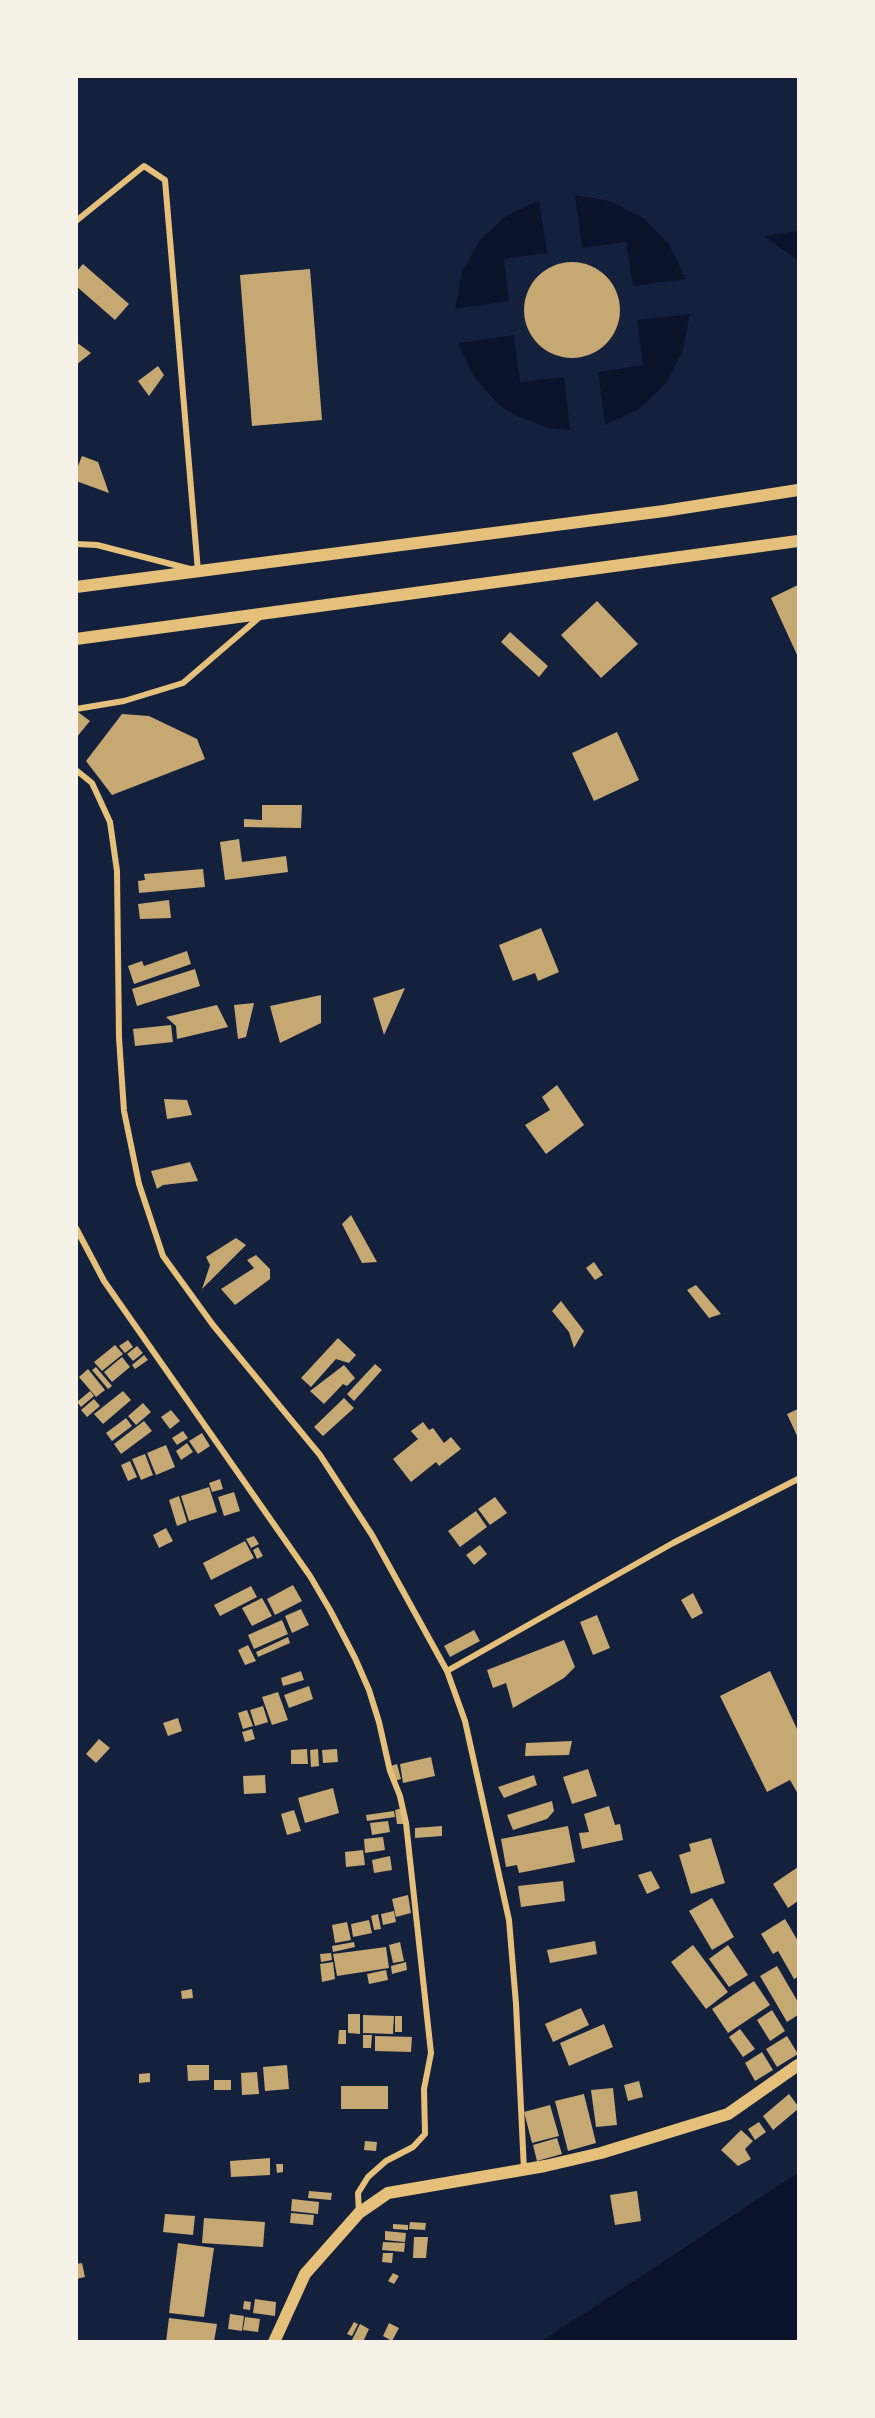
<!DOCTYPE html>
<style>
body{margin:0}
#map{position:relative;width:875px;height:2418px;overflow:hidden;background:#14213d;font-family:Commissioner,sans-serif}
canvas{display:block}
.frame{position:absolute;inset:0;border:78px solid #f6f1e7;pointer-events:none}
</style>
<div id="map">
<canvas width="875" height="2418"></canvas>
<div class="frame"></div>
</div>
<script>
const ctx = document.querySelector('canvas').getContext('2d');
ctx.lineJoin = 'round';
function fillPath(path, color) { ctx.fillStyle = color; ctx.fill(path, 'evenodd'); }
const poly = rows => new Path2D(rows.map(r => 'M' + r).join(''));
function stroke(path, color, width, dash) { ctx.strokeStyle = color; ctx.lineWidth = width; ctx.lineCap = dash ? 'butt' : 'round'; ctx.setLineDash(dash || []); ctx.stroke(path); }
fillPath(poly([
 [575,195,610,201,643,218,669,244,686,279,633,286,626,242,582,248],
 [539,200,547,253,504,259,509,301,455,309,462,272,480,240,506,216],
 [798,231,798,261,765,236],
 [690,314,683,350,666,383,639,409,605,425,598,372,643,365,637,320],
 [514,335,520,382,564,377,570,430,549,428,514,415,499,405,474,377,458,343],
 [798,2173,798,2337,790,2342,542,2341]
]), '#0b132b');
fillPath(poly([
 '524 310a48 48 0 1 1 96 0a48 48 0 1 1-96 0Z',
 [83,264,129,304,115,320,76,286,76,272],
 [310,269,322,420,252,426,240,275],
 [76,342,91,353,76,365],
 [158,366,164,375,149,396,138,381],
 [82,456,98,462,109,493,76,481,76,471],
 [798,585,798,657,771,598],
 [597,601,638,644,601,678,561,635],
 [510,632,548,666,539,677,501,642],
 [78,712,90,721,76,738,76,713],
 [122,714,149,716,197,739,205,759,112,795,86,761],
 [617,732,639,780,594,801,572,753],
 [262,805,302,805,301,828,244,827,244,819,262,820],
 [239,839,242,862,286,856,288,872,225,880,220,842],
 [203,869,205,887,139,893,138,881,145,880,144,874],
 [169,900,171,918,140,919,138,904],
 [541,928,559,972,538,981,535,973,513,981,499,945],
 [187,951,191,964,134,984,128,966,142,961,144,966],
 [195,969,200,986,137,1006,132,989],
 [405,988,384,1035,373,998],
 [321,995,321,1023,280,1043,270,1006],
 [254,1003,246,1037,238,1039,234,1005],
 [217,1005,228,1027,177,1039,176,1026,166,1017],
 [171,1025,173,1042,135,1046,133,1029],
 [557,1085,584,1125,546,1154,525,1125,550,1110,542,1097],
 [164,1099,187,1100,192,1115,167,1119],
 [190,1162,198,1181,163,1185,157,1189,151,1171],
 [351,1215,377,1262,362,1263,342,1224],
 [236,1238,246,1245,202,1289,210,1265,206,1257],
 [256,1255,270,1269,270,1279,235,1305,221,1289,254,1268,247,1260],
 [594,1262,603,1275,595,1280,586,1268],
 [696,1285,721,1314,709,1318,687,1290],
 [561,1301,584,1331,574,1348,569,1332,552,1311],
 [338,1338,356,1355,349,1363,336,1359,311,1387,301,1378],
 [128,1340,133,1347,125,1353,119,1346],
 [115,1345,123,1354,102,1371,94,1362],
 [137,1346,143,1353,133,1361,127,1354],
 [144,1355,148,1360,135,1369,132,1365],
 [122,1357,130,1367,112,1382,104,1372],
 [375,1364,382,1370,354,1401,347,1394],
 [344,1365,355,1378,347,1386,343,1384,324,1404,310,1391],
 [96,1367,112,1386,108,1389,92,1370],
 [88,1369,105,1390,96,1397,79,1377],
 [90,1391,94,1396,81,1407,77,1402],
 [123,1391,131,1400,103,1424,94,1414],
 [344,1398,354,1408,323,1436,314,1427],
 [94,1399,100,1406,87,1417,81,1410],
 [143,1403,151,1412,136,1425,128,1416],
 [798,1409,798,1438,787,1414],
 [171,1410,180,1421,170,1429,161,1417],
 [126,1418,132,1426,112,1441,106,1433],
 [144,1421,152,1431,121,1454,114,1444],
 [423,1422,429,1430,433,1428,444,1443,451,1437,461,1449,439,1466,436,1462,411,1482,393,1459,418,1439,411,1431],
 [183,1431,188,1438,177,1445,172,1438],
 [202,1433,210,1446,198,1454,189,1441],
 [187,1443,193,1452,181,1460,176,1451],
 [166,1445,175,1467,156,1475,147,1453],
 [145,1454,153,1475,141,1480,132,1459],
 [130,1461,137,1477,128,1481,121,1465],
 [220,1479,223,1489,212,1492,209,1483],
 [209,1487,217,1512,189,1521,181,1496],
 [234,1492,240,1511,224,1516,218,1497],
 [179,1496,187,1522,177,1526,169,1500],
 [495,1497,507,1513,490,1525,478,1509],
 [476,1511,487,1527,460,1547,448,1531],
 [166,1528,173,1541,159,1548,153,1535],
 [254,1536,259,1544,251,1548,246,1539],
 [245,1541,254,1558,211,1580,203,1563],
 [480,1545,487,1554,474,1565,466,1555],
 [258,1547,263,1556,257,1559,253,1550],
 [293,1585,302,1601,275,1615,267,1599],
 [251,1586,257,1597,220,1616,214,1605],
 [693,1593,703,1613,692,1619,681,1600],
 [262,1598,272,1616,252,1626,242,1608],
 [301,1609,309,1625,292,1633,285,1616],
 [597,1615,610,1648,593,1655,580,1622],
 [282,1620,288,1634,254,1649,248,1635],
 [474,1630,480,1641,450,1657,444,1646],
 [288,1637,290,1643,258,1657,256,1652],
 [564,1640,575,1667,564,1678,513,1708,506,1683,493,1688,487,1670],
 [248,1645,256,1661,245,1665,238,1650],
 [301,1671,304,1680,283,1686,281,1678],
 [770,1671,798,1731,798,1794,790,1780,767,1792,720,1696],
 [309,1686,313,1699,289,1708,284,1695],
 [278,1692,288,1720,272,1725,262,1697],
 [263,1706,268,1722,255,1726,250,1710],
 [247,1710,253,1726,243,1729,238,1713],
 [178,1718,182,1731,168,1736,163,1723],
 [252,1729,255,1739,245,1742,242,1732],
 [99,1739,110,1748,96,1763,86,1754],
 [572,1741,569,1755,525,1756,526,1743],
 [307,1749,308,1764,291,1764,291,1750],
 [318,1749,319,1766,311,1767,310,1750],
 [337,1749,338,1762,323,1763,322,1750],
 [431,1757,435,1776,403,1783,400,1764],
 [397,1764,401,1779,394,1781,391,1766],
 [588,1769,597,1796,572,1804,563,1777],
 [265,1775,266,1793,244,1794,243,1776],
 [534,1775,537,1785,504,1798,498,1787],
 [333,1788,339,1813,305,1823,298,1798],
 [552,1801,554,1811,547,1819,513,1830,507,1815],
 [609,1806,615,1825,620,1824,623,1840,582,1849,579,1833,589,1832,584,1814],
 [403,1808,405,1824,397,1824,395,1810],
 [294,1810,301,1831,287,1835,281,1814],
 [394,1811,395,1817,367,1821,366,1815],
 [388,1821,390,1832,372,1835,370,1823],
 [442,1826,442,1836,415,1838,415,1828],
 [568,1826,575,1862,519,1873,517,1865,506,1867,501,1839],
 [383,1837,385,1850,365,1853,364,1839],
 [711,1838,725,1883,691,1894,679,1855,691,1851,689,1844],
 [363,1850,365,1865,346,1867,345,1852],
 [390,1856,392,1870,374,1873,372,1860],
 [798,1867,798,1901,788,1908,773,1884],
 [651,1871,660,1888,647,1894,638,1875],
 [563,1881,565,1901,521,1907,518,1886],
 [408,1895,411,1913,396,1917,392,1899],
 [712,1898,734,1937,712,1950,689,1911],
 [394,1911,396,1922,383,1925,381,1914],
 [378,1914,381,1929,374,1930,371,1916],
 [785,1919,798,1941,798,1977,794,1979,778,1951,773,1954,761,1934],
 [369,1920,372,1933,353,1937,351,1924],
 [347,1922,351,1940,335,1943,332,1925],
 [595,1941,597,1954,550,1963,547,1950],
 [354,1942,355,1947,333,1952,332,1946],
 [400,1942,404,1961,393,1963,389,1945],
 [693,1945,728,1992,706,2009,671,1962],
 [728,1945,748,1975,729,1987,709,1959],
 [386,1947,389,1968,337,1976,333,1954],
 [331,1953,332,1960,321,1962,320,1954],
 [333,1962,335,1979,322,1982,320,1964],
 [406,1962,407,1970,392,1974,391,1966],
 [777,1966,798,2002,798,2015,787,2022,760,1976],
 [386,1970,388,1980,369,1984,367,1974],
 [754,1981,770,2005,728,2033,712,2009],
 [192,1989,193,1998,182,1999,181,1991],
 [581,2008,589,2025,553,2042,545,2024],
 [772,2010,785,2031,770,2041,757,2020],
 [348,2014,360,2014,360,2034,348,2033],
 [363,2015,394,2016,393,2034,363,2033],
 [395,2016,402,2016,402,2032,395,2032],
 [604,2024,613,2047,569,2066,560,2043],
 [740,2029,755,2049,743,2057,729,2037],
 [339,2030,346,2030,346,2044,338,2044],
 [363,2035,372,2035,371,2048,363,2048],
 [375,2036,412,2037,411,2052,375,2051],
 [787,2036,798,2054,777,2067,766,2049],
 [762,2052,773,2070,755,2081,745,2063],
 [187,2065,209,2065,209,2080,188,2081],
 [287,2065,289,2089,265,2091,263,2067],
 [257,2072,259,2094,242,2095,241,2073],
 [150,2073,150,2082,139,2083,139,2074],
 [214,2080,231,2080,231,2090,214,2090],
 [639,2081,643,2097,628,2101,624,2085],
 [341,2086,388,2086,388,2109,341,2109],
 [613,2088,617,2125,596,2127,591,2090],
 [584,2094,596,2143,568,2151,555,2101],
 [789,2094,798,2106,798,2109,773,2130,763,2116],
 [550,2105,559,2136,532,2143,524,2112],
 [759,2122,766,2132,755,2140,748,2129],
 [741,2130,753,2141,745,2149,751,2159,738,2166,721,2150],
 [557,2138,562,2154,537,2161,533,2145],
 [365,2141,377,2142,376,2151,364,2150],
 [270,2158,270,2175,231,2177,230,2161],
 [276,2164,283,2164,283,2172,277,2173],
 [309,2191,332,2193,331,2200,308,2198],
 [637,2191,641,2221,615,2225,610,2195],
 [292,2199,319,2202,318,2214,291,2211],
 [291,2213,314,2215,313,2225,290,2223],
 [165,2214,195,2216,193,2235,163,2232],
 [204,2218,265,2222,263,2247,202,2243],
 [410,2222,426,2223,425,2230,409,2229],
 [393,2224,408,2225,408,2230,393,2229],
 [385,2231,406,2233,405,2242,385,2240],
 [414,2237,428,2237,426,2258,413,2258],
 [383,2242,405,2243,404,2252,382,2250],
 [178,2243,214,2248,204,2317,169,2313],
 [383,2253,393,2253,392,2263,382,2262],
 [82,2263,85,2277,76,2279,76,2264],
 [393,2273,399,2276,394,2284,388,2281],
 [255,2299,276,2302,275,2316,253,2313],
 [244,2301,251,2302,250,2310,243,2309],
 [230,2314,244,2316,242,2331,228,2329],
 [245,2317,260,2319,258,2332,243,2330],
 [169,2318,217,2324,214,2342,166,2342],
 [354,2322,358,2324,352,2336,347,2334],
 [389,2323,399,2328,392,2341,383,2336],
 [360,2324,369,2329,363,2342,351,2342]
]), '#c6a872');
stroke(poly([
 [76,221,144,166,165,180,198,571,97,545,76,544],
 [76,709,124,701,183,683,261,616],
 [76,770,92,783,110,822,117,871,119,1038,124,1111,139,1184,163,1256,213,1325,320,1455,372,1535,447,1671,465,1721,509,1920,516,2004,524,2170],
 [76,1228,104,1281,310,1576,330,1610,355,1658,369,1690,379,1722,390,1771,400,1796,406,1823,431,2053,424,2089,425,2134,413,2147,386,2161,368,2177,358,2193,359,2213],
 [447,1671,673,1543,798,1479]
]), '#e5c07b', 6);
stroke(poly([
 [76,587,664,511,798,490],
 [76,639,798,541],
 [274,2342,305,2274,359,2213,388,2193,545,2166,601,2153,728,2114,798,2065]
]), '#e5c07b', 12);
</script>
